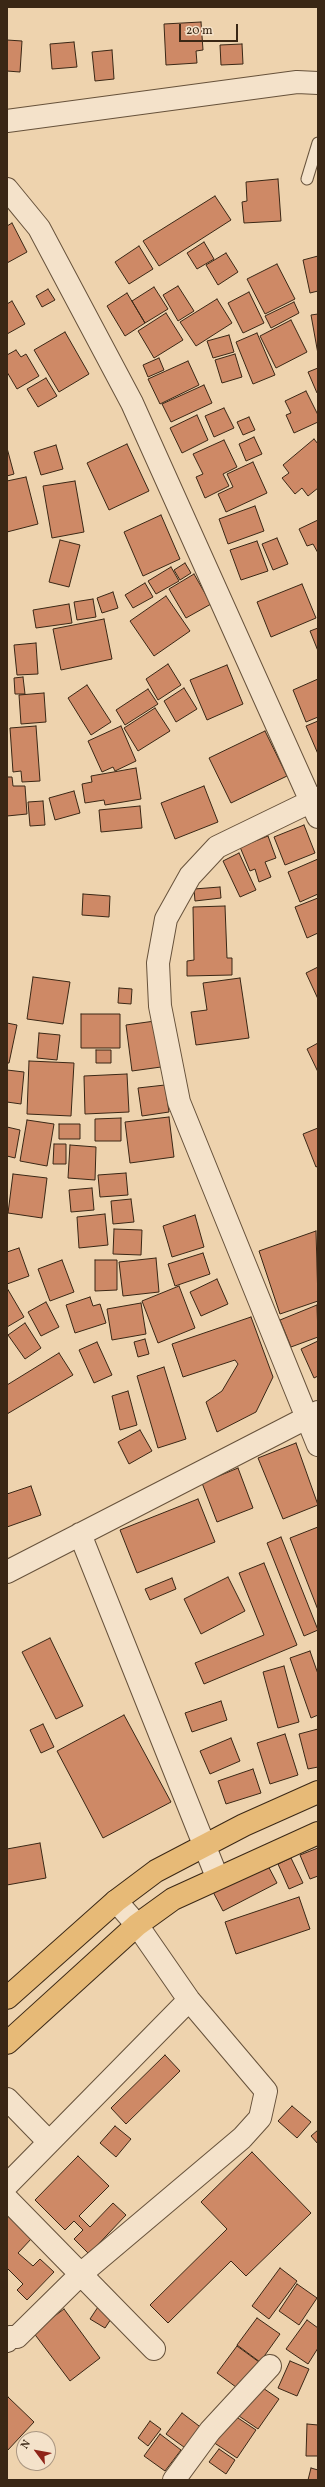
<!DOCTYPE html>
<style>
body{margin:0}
#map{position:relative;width:325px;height:2487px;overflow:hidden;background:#eed3ae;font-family:Vollkorn,serif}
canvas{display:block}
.frame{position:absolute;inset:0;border:8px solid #3a2715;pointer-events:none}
.north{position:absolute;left:16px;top:2431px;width:40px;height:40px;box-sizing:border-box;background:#f4e2ca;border:1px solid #aa9782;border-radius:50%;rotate:302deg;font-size:11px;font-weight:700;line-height:16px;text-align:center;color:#3a2715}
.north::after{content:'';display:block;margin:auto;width:14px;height:18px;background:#8f2418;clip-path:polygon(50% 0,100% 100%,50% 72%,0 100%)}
.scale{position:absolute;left:179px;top:24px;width:59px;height:18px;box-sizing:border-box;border:2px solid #3a2715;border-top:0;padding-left:5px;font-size:12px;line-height:14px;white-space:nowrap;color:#3a2715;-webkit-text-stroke:3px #f4e2ca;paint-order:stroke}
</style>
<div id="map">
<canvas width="325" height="2487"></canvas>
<div class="frame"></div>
<div class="north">N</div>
<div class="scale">20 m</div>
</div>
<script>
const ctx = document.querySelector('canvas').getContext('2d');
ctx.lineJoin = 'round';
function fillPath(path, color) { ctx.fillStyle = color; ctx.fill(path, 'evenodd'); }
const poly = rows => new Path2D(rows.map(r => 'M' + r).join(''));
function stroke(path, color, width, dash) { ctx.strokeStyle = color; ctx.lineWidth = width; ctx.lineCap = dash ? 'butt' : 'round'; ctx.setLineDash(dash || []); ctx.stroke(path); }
const building = poly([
 [201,22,203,50,196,51,197,63,166,65,164,24,201,22],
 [7,40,22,41,20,72,7,71,7,40],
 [74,42,77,67,52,69,50,44,74,42],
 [242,44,243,64,221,65,220,45,242,44],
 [112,50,114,79,95,81,92,52,112,50],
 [278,179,281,221,244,223,242,202,247,201,246,182,278,179],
 [215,196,231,220,159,266,143,241,215,196],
 [12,223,27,252,7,263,7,226,12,223],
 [204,242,214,259,197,269,187,253,204,242],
 [139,246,153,269,129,284,115,262,139,246],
 [226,253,238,272,218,285,206,265,226,253],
 [318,256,318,291,310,293,303,260,318,256],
 [277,264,295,299,265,314,247,279,277,264],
 [178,286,194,311,178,321,163,295,178,286],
 [154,287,168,309,145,323,132,301,154,287],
 [48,289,55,300,42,307,36,296,48,289],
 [249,292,264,323,243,333,228,303,249,292],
 [127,293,145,323,125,336,107,306,127,293],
 [217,299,232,323,196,346,180,322,217,299],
 [12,301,25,324,7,334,7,304,12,301],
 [294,302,299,313,271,328,265,316,294,302],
 [166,313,183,340,154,358,138,331,166,313],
 [318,314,318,354,311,315,318,314],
 [291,320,307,352,276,368,260,336,291,320],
 [65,332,89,374,59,392,34,350,65,332],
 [257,333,275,375,253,384,236,342,257,333],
 [229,335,234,352,213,358,207,341,229,335],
 [16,350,21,357,26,354,39,376,17,389,7,372,7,355,16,350],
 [235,354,242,377,222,383,215,360,235,354],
 [159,358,164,370,148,377,143,365,159,358],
 [188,361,199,385,160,404,148,379,188,361],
 [318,368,318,392,317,393,308,372,318,368],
 [46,378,57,396,38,407,27,389,46,378],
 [204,385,212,403,171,422,162,404,204,385],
 [306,391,318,415,318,422,294,433,286,415,291,413,285,401,306,391],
 [224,408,234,428,214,437,205,416,224,408],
 [197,415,208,440,182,453,170,428,197,415],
 [249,417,255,430,243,435,237,422,249,417],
 [254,437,262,454,246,461,239,444,254,437],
 [314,439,318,444,318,488,308,496,302,488,295,494,282,478,289,473,283,465,314,439],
 [224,440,237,467,223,474,229,486,205,498,196,477,203,474,193,454,224,440],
 [127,444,149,491,109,510,87,463,127,444],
 [56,445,63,469,41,475,34,452,56,445],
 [7,448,14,474,7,476,7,448],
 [253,462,267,493,226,512,218,494,233,487,227,474,253,462],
 [26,477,38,524,7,532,7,481,26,477],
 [75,481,84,532,52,538,43,486,75,481],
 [255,506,264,531,228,544,219,519,255,506],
 [161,515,180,559,143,576,124,532,161,515],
 [318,520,318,553,313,544,307,546,299,529,318,520],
 [277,538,288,564,273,570,262,544,277,538],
 [60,540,80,545,69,587,49,582,60,540],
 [257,541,268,571,241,580,230,550,257,541],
 [185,563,191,573,180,580,174,570,185,563],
 [171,567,179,581,156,594,148,581,171,567],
 [194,574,211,604,186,618,169,589,194,574],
 [145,583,153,597,133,608,125,595,145,583],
 [302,584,316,618,271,637,257,602,302,584],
 [113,592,118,608,102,613,97,598,113,592],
 [166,596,190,631,154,656,130,621,166,596],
 [93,599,96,617,77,620,74,602,93,599],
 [69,604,72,623,36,628,33,610,69,604],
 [104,619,112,659,61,670,53,629,104,619],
 [318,628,318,651,310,631,318,628],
 [36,643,38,674,17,675,14,645,36,643],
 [168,664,181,685,158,700,146,679,168,664],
 [227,665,243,704,207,720,190,680,227,665],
 [23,677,25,694,15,694,14,678,23,677],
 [318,679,318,717,306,722,293,690,318,679],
 [87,685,111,722,91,735,68,698,87,685],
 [184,688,197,709,176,722,164,701,184,688],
 [148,689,158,704,125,725,116,710,148,689],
 [44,693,46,722,21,724,19,695,44,693],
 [155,708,170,731,138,751,124,728,155,708],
 [318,721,318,754,306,726,318,721],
 [36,726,40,781,22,782,21,771,13,772,10,728,36,726],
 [121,726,136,761,115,771,113,767,102,772,88,741,121,726],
 [265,731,287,776,231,803,209,758,265,731],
 [136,768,141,799,105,805,104,800,85,803,82,784,92,782,91,776,136,768],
 [7,777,12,777,13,786,25,786,27,814,7,816,7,777],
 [204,786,218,822,175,839,161,803,204,786],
 [74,791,80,813,55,820,49,798,74,791],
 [43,801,45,825,30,826,28,802,43,801],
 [140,806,142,828,101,832,99,810,140,806],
 [304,825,315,853,285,865,274,837,304,825],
 [268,836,276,858,265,862,271,877,259,882,255,869,250,871,240,847,268,836],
 [239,853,256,890,240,897,223,861,239,853],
 [318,859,318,894,300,902,288,872,318,859],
 [220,887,221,898,195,901,194,889,220,887],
 [83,894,110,896,109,917,82,915,83,894],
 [318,898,318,933,307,938,295,907,318,898],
 [225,906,227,958,232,958,232,975,187,976,187,961,194,960,193,907,225,906],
 [318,967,318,999,306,973,318,967],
 [33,977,70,982,63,1024,27,1019,33,977],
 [240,978,249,1038,196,1045,191,1012,207,1010,203,983,240,978],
 [119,988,132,989,131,1004,118,1003,119,988],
 [81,1014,120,1014,120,1048,81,1048,81,1014],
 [155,1021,161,1067,132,1071,126,1025,155,1021],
 [7,1023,17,1025,9,1063,7,1063,7,1023],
 [39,1033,60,1035,57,1060,37,1058,39,1033],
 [318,1043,318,1072,307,1049,318,1043],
 [96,1050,111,1050,111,1063,96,1063,96,1050],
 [29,1061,74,1063,71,1116,27,1114,29,1061],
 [7,1070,24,1072,21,1104,7,1102,7,1070],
 [127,1074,129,1112,85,1114,84,1076,127,1074],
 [165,1085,169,1112,142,1116,138,1088,165,1085],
 [169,1117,174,1157,130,1163,125,1122,169,1117],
 [121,1118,121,1141,95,1141,95,1119,121,1118],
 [27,1120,54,1124,47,1166,20,1161,27,1120],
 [59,1124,80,1124,80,1139,59,1139,59,1124],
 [7,1127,20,1130,15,1158,7,1156,7,1127],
 [318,1128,318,1166,316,1167,303,1134,318,1128],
 [54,1144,66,1144,66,1164,53,1164,54,1144],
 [70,1145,96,1147,95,1180,68,1178,70,1145],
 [126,1173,128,1195,100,1197,98,1175,126,1173],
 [13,1174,47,1178,42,1218,8,1213,13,1174],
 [92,1188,94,1210,71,1212,69,1190,92,1188],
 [131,1199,134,1222,113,1224,111,1201,131,1199],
 [105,1214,108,1245,79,1248,77,1217,105,1214],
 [195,1215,204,1247,172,1257,163,1226,195,1215],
 [114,1229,142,1230,141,1255,113,1254,114,1229],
 [316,1231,318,1301,280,1314,259,1251,316,1231],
 [19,1248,29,1276,7,1284,7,1252,19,1248],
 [203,1253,210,1274,175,1286,168,1264,203,1253],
 [156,1258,159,1292,123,1296,119,1262,156,1258],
 [62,1260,74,1292,50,1301,38,1269,62,1260],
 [95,1260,117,1260,117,1290,95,1291,95,1260],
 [217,1279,228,1304,201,1316,190,1292,217,1279],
 [179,1286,195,1328,158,1343,142,1301,179,1286],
 [7,1288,24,1317,7,1327,7,1288],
 [90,1297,93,1306,100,1304,106,1323,75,1333,66,1305,90,1297],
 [46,1302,59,1327,41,1336,28,1312,46,1302],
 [141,1303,146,1334,112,1340,107,1309,141,1303],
 [317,1305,318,1337,291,1347,280,1320,317,1305],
 [251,1317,273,1377,256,1412,217,1432,206,1402,222,1391,238,1364,235,1360,183,1377,172,1344,251,1317],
 [25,1323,41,1348,25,1359,8,1335,25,1323],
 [145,1339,149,1354,138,1357,134,1342,145,1339],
 [318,1341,318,1376,314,1378,301,1349,318,1341],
 [97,1342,112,1375,94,1383,79,1350,97,1342],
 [59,1353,73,1375,7,1414,7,1385,59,1353],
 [164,1367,186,1439,158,1448,137,1376,164,1367],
 [128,1391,137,1425,120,1430,112,1396,128,1391],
 [140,1430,152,1451,129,1464,118,1442,140,1430],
 [296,1443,318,1505,283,1519,258,1458,296,1443],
 [238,1468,253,1508,217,1522,202,1483,238,1468],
 [31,1486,41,1515,7,1527,7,1494,31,1486],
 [198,1499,215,1542,137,1573,120,1530,198,1499],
 [318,1527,318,1610,290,1538,318,1527],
 [281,1537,318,1630,304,1636,267,1543,281,1537],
 [264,1563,297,1645,204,1684,195,1663,264,1635,239,1573,264,1563],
 [228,1577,245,1611,201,1634,184,1599,228,1577],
 [172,1578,176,1589,150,1600,145,1589,172,1578],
 [50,1638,83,1706,56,1719,22,1652,50,1638],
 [310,1651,318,1674,318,1715,311,1718,290,1658,310,1651],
 [284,1666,299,1722,278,1728,263,1672,284,1666],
 [221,1701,227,1720,192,1732,185,1713,221,1701],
 [124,1715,171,1802,103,1838,57,1751,124,1715],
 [43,1724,54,1747,41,1753,30,1730,43,1724],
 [318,1729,318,1767,308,1769,299,1734,318,1729],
 [285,1734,298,1775,270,1784,257,1743,285,1734],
 [231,1738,240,1761,210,1774,200,1751,231,1738],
 [253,1769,261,1793,226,1804,218,1781,253,1769],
 [40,1843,46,1878,7,1885,7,1849,40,1843],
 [318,1848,318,1876,310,1879,300,1855,318,1848],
 [291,1858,303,1883,289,1889,278,1864,291,1858],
 [266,1862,277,1883,223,1911,212,1890,266,1862],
 [299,1897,310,1929,236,1954,225,1922,299,1897],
 [165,2055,180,2071,126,2124,111,2108,165,2055],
 [292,2106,311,2122,297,2138,278,2121,292,2106],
 [115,2126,131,2139,116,2157,100,2143,115,2126],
 [318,2130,318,2144,311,2136,318,2130],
 [252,2152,311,2213,246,2276,231,2261,168,2323,150,2305,227,2229,201,2202,252,2152],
 [78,2156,109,2186,79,2216,90,2227,113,2203,126,2215,89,2254,74,2239,83,2230,74,2221,65,2230,35,2200,78,2156],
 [7,2215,32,2238,18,2253,33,2266,40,2259,54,2272,27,2300,17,2290,23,2284,7,2268,7,2215],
 [280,2268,297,2281,269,2319,252,2306,280,2268],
 [297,2284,317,2298,299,2325,279,2311,297,2284],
 [98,2307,113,2316,105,2328,90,2319,98,2307],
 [64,2309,100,2358,70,2381,33,2332,64,2309],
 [257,2318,280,2334,260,2362,237,2345,257,2318],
 [307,2320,318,2328,318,2348,308,2364,286,2349,307,2320],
 [237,2346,259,2362,240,2390,217,2373,237,2346],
 [290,2361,309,2369,297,2396,278,2388,290,2361],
 [257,2384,279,2399,258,2429,236,2414,257,2384],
 [8,2397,34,2422,7,2451,7,2399,8,2397],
 [229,2412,256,2430,237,2458,210,2440,229,2412],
 [182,2413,203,2429,188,2450,166,2434,182,2413],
 [150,2421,161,2429,148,2446,138,2438,150,2421],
 [307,2424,318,2425,318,2456,306,2456,307,2424],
 [160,2434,181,2450,165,2471,144,2456,160,2434],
 [219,2449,235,2460,226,2474,209,2462,219,2449],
 [311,2468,318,2470,318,2480,308,2480,311,2468]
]);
fillPath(building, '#ce8966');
stroke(building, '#3a2715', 1);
const service = poly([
 [307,179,318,143]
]);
const minor = poly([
 [7,189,39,228,132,403,318,817],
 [318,798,217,847,190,876,166,919,158,963,160,1006,179,1102,318,1445],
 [80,1534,217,1877],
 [7,1572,318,1412],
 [7,2099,49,2142],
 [7,2185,189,2000],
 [7,2199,154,2349],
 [7,2341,10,2337,17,2337,82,2273,242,2138,260,2118,266,2091,189,2000,137,1925,116,1901],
 [174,2480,210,2431,270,2366]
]);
const tertiary = poly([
 [7,121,297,82,318,83]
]);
const primary = poly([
 [7,1998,116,1901,156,1871,244,1825,318,1792],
 [7,2043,137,1925,173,1899,318,1833]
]);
stroke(service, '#67523b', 13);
stroke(minor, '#67523b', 24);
stroke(tertiary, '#67523b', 24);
stroke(primary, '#3a2715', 24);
stroke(service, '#f4e2ca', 11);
stroke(minor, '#f4e2ca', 22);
stroke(tertiary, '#f4e2ca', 22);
stroke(primary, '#e7ba77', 22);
</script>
